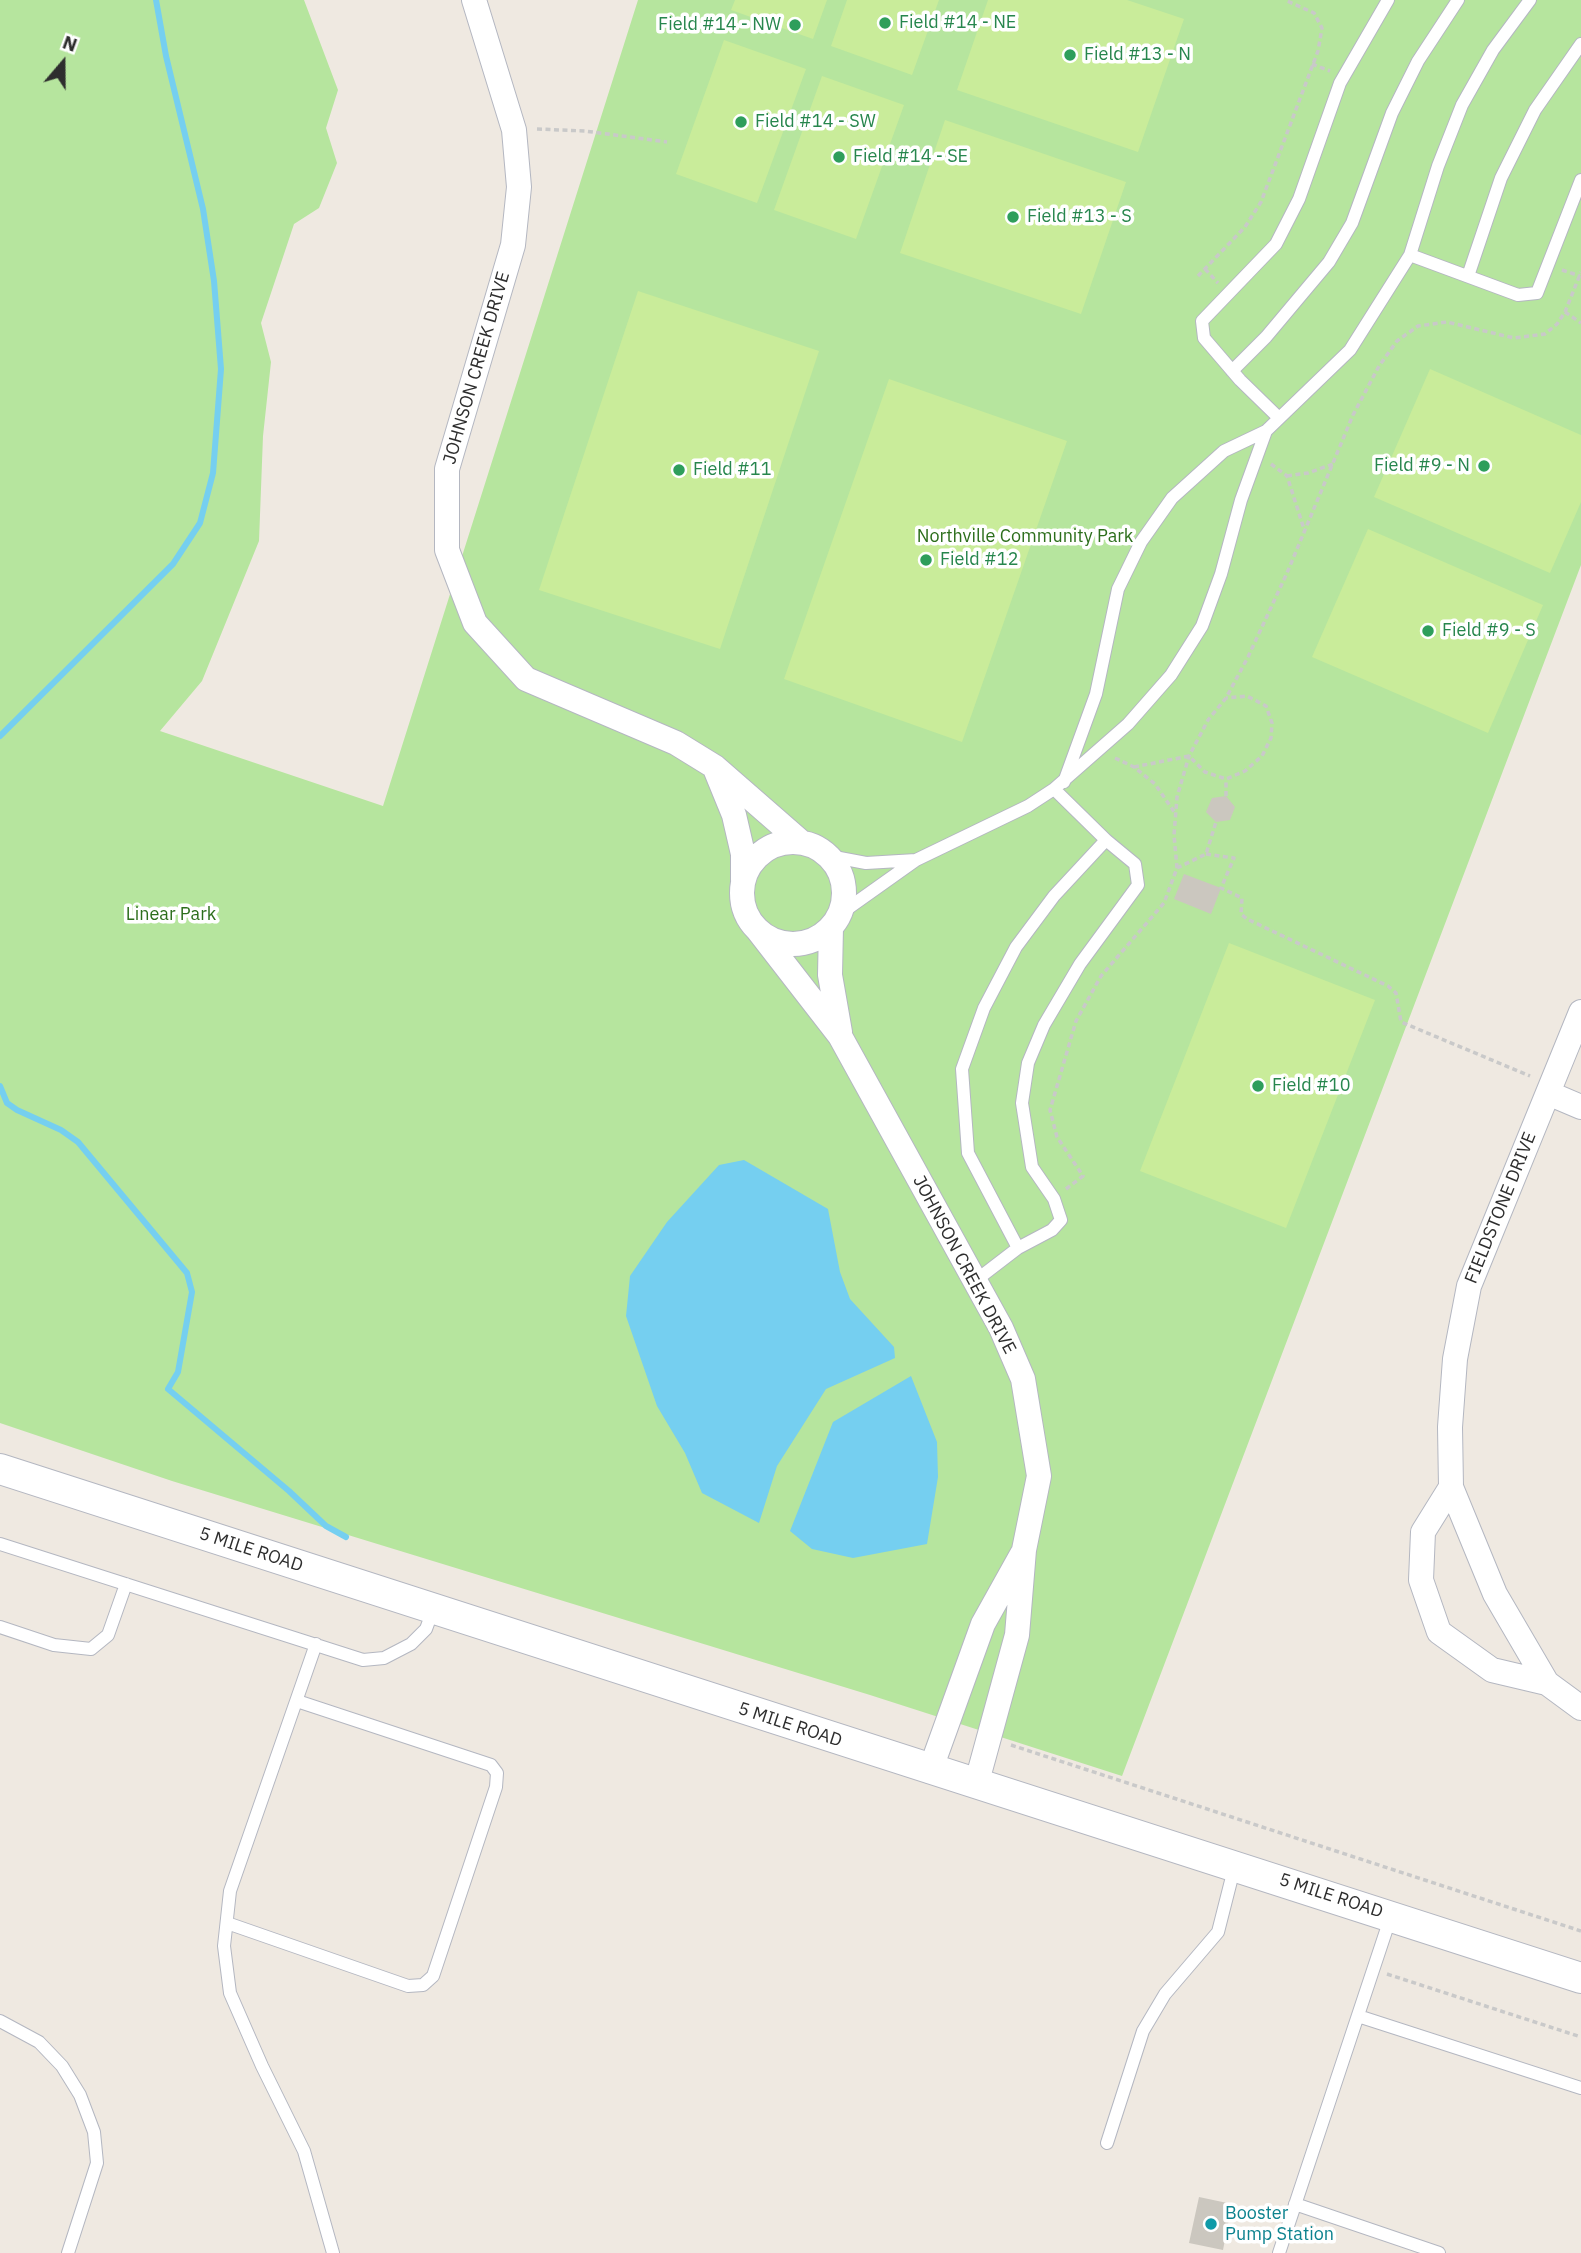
<!DOCTYPE html>
<style>
body{margin:0}
#map{position:relative;width:1581px;height:2253px;overflow:hidden;background:#efe9e1;font-family:"IBM Plex Sans",sans-serif}
canvas{display:block}
.north{position:absolute;left:28px;top:28px;width:70px;height:70px;-webkit-text-stroke:5px #fff;paint-order:stroke;rotate:20deg;font-size:19px;font-weight:700;line-height:28px;text-align:center;color:#2e2e2e}
.north::after{content:'';display:block;margin:auto;width:24px;height:32px;background:#2e2e2e;clip-path:polygon(50% 0,100% 100%,50% 72%,0 100%)}
</style>
<div id="map">
<canvas width="1581" height="2253"></canvas>
<div class="north">N</div>
</div>
<script>
const ctx = document.querySelector('canvas').getContext('2d');
ctx.lineJoin = 'round';
function fillPath(path, color) { ctx.fillStyle = color; ctx.fill(path, 'evenodd'); }
const poly = rows => new Path2D(rows.map(r => 'M' + r).join(''));
function stroke(path, color, width, dash) { ctx.strokeStyle = color; ctx.lineWidth = width; ctx.lineCap = dash ? 'butt' : 'round'; ctx.setLineDash(dash || []); ctx.stroke(path); }
function write(font, color, halo, rows, align = 'center') {
  ctx.font = font + ' "IBM Plex Sans",sans-serif'; ctx.lineWidth = 7; ctx.setLineDash([]); ctx.textBaseline = 'middle'; ctx.strokeStyle = halo; ctx.fillStyle = color; for (const [text, x, y, turn = 0] of rows) {
    ctx.save(); ctx.translate(x, y); ctx.rotate((+turn || 0) * Math.PI / 180); ctx.textAlign = isNaN(turn) ? turn : align; if (halo) ctx.strokeText(text, 0, 0); ctx.fillText(text, 0, 0); ctx.restore();
  }
}
fillPath(poly([
 [0,0,304,0,338,90,326,128,337,163,319,208,294,224,261,323,271,362,263,436,259,541,202,681,160,731,383,806,638,0,1581,0,1581,565,1122,1776,870,1695,172,1481,0,1423]
]), '#b6e59e');
fillPath(poly([
 [735,0,827,0,813,39,731,10],
 [847,0,939,0,912,75,831,46],
 [988,0,1127,0,1184,19,1138,152,957,90],
 [724,40,806,69,757,203,676,174],
 [822,76,904,105,856,239,774,210],
 [945,120,1126,182,1081,314,900,253],
 [638,291,819,351,720,649,539,590],
 [1430,369,1581,435,1581,502,1550,573,1374,497],
 [889,379,1067,441,962,742,784,679],
 [1368,529,1543,605,1488,733,1312,657],
 [1229,943,1375,1000,1286,1228,1140,1171]
]), '#c9ec9a');
fillPath(poly([
 [744,1160,828,1209,840,1272,850,1299,894,1347,895,1358,826,1389,777,1466,759,1523,702,1493,685,1453,657,1406,626,1316,630,1276,667,1222,719,1165],
 [911,1376,937,1442,938,1477,927,1544,853,1558,812,1549,790,1531,833,1422]
]), '#75cff0');
stroke(poly([
 [0,736,173,564,200,523,213,473,221,369,214,281,203,209,166,56,156,0],
 [0,1086,7,1103,17,1110,61,1130,78,1142,187,1273,192,1292,178,1372,168,1389,289,1491,326,1526,346,1537]
]), '#75cff0', 6);
fillPath(poly([
 [1226,796,1235,807,1230,820,1216,822,1206,812,1212,798],
 [1184,874,1221,888,1211,914,1174,899],
 [1199,2197,1232,2204,1223,2250,1189,2243]
]), '#cbc7bf');
const service = poly([
 [1410,255,1518,295,1537,293,1581,180],
 [1468,276,1501,178,1535,110,1581,44],
 [1232,371,1266,337,1329,262,1352,223,1392,113,1418,61,1458,0],
 [1279,418,1240,380,1204,338,1202,321,1276,244,1299,199,1340,83,1388,0],
 [1064,782,1096,694,1118,589,1141,542,1172,498,1224,451,1266,431,1350,350,1410,255,1438,166,1462,105,1493,50,1530,0],
 [829,856,866,863,916,860],
 [840,914,916,860,1028,806,1054,789,1128,724,1171,675,1202,626,1221,574,1241,500,1266,431],
 [1018,1248,968,1153,962,1069,984,1008,1016,947,1054,896,1106,840],
 [975,1281,1018,1248,1052,1230,1061,1220,1054,1199,1032,1167,1022,1103,1028,1063,1044,1025,1080,964,1138,885,1135,864,1106,840,1054,789],
 [0,1544,363,1660,384,1658,411,1644,426,1629,433,1610],
 [0,1627,54,1645,91,1649,108,1635,126,1584],
 [316,1644,230,1891,224,1946,230,1993,262,2066,304,2151,333,2253],
 [227,1923,408,1986,423,1985,433,1976,496,1787,497,1773,491,1765,297,1701],
 [1358,2016,1581,2088],
 [0,2021,39,2042,62,2066,80,2095,94,2132,97,2163,68,2253],
 [1107,2143,1143,2031,1165,1994,1218,1932,1235,1865],
 [1295,2204,1439,2253],
 [1279,2253,1391,1916]
]);
const minor = poly([
 [474,0,514,130,519,187,513,245,447,469,447,550,475,623,526,679,676,743,715,767,801,842],
 [716,771,734,815,743,854,743,880],
 '742 893a51 51 0 1 1 102 0a51 51 0 1 1-102 0Z',
 [831,927,830,975,840,1032],
 [757,929,840,1036,1001,1328,1023,1379,1039,1476,1024,1550,1017,1635,976,1785],
 [1581,1012,1469,1286,1455,1359,1450,1427,1451,1487,1495,1594,1547,1683,1581,1708],
 [1548,1093,1581,1107],
 [1451,1487,1423,1532,1421,1580,1439,1632,1492,1670,1547,1683],
 [930,1771,983,1624,1022,1554]
]);
const tertiary = poly([
 [0,1469,1581,1978]
]);
stroke(service, '#b4b7c1', 14);
stroke(minor, '#b4b7c1', 26);
stroke(tertiary, '#b4b7c1', 32);
stroke(poly([
 [1312,64,1330,71],
 [537,129,585,131,667,142],
 [1205,269,1218,283],
 [1562,270,1580,276],
 [1198,276,1245,227,1261,202,1318,51,1322,28,1314,13,1285,0],
 [1565,312,1581,323],
 [1271,464,1287,476,1304,529],
 [1287,476,1308,473,1333,464],
 [1115,758,1134,767,1155,784,1175,813],
 [1134,767,1189,756,1205,772,1226,779,1245,771,1262,756,1271,738,1272,723,1266,706,1247,696,1226,698],
 [1226,796,1226,779],
 [1206,854,1234,858,1221,888,1242,898,1241,914,1247,919,1388,986,1396,993,1401,1022,1530,1076],
 [1177,868,1206,854,1216,822],
 [1066,1189,1083,1176,1057,1137,1050,1110,1076,1021,1101,976,1164,903,1177,868,1174,835,1177,797,1189,756,1208,720,1226,698,1248,657,1287,573,1353,415,1379,366,1397,341,1418,326,1447,322,1514,338,1545,334,1557,324,1565,312,1581,272],
 [1011,1745,1581,1931],
 [1387,1974,1581,2037]
]), '#c9c9c9', 3.5, [5, 3.5]);
stroke(service, '#fff', 12);
stroke(minor, '#fff', 24);
stroke(tertiary, '#fff', 30);
for (const [x, y, r, color] of [
 [885,23,7,"#2e9e5b"],
 [795,25,7,"#2e9e5b"],
 [1070,55,7,"#2e9e5b"],
 [741,122,7,"#2e9e5b"],
 [839,157,7,"#2e9e5b"],
 [1013,217,7,"#2e9e5b"],
 [1484,466,7,"#2e9e5b"],
 [679,470,7,"#2e9e5b"],
 [926,560,7,"#2e9e5b"],
 [1428,631,7,"#2e9e5b"],
 [1258,1086,7,"#2e9e5b"],
 [1211,2224,7,"#0f9aa8"]
]) { const dot = new Path2D(); dot.arc(x, y, r, 0, 2 * Math.PI); ctx.fillStyle = color; ctx.fill(dot); stroke(dot, '#fff', 2.5); }
write('18px', '#27864d', '#fff', [
 ["Field #14 - NE",899,23],
 ["Field #14 - NW",781,25,"right"],
 ["Field #13 - N",1084,55],
 ["Field #14 - SW",755,122],
 ["Field #14 - SE",853,157],
 ["Field #13 - S",1027,217],
 ["Field #9 - N",1470,466,"right"],
 ["Field #11",693,470],
 ["Field #12",940,560],
 ["Field #9 - S",1442,631],
 ["Field #10",1272,1086]
], 'left');
write('18px', '#2e2e2e', '#fff', [
 ["JOHNSON CREEK DRIVE",477,368,-74],
 ["FIELDSTONE DRIVE",1501,1208,-68],
 ["JOHNSON CREEK DRIVE",964,1265,62],
 ["5 MILE ROAD",251,1550,18],
 ["5 MILE ROAD",790,1725,18],
 ["5 MILE ROAD",1331,1896,18]
]);
write('18px', '#2c6e1b', '#fff', [
 ["Northville Community Park",1025,537],
 ["Linear Park",171,915]
]);
write('18px', '#0d838f', '#fff', [
 ["Booster",1225,2214],
 ["Pump Station",1225,2235]
], 'left');
</script>
